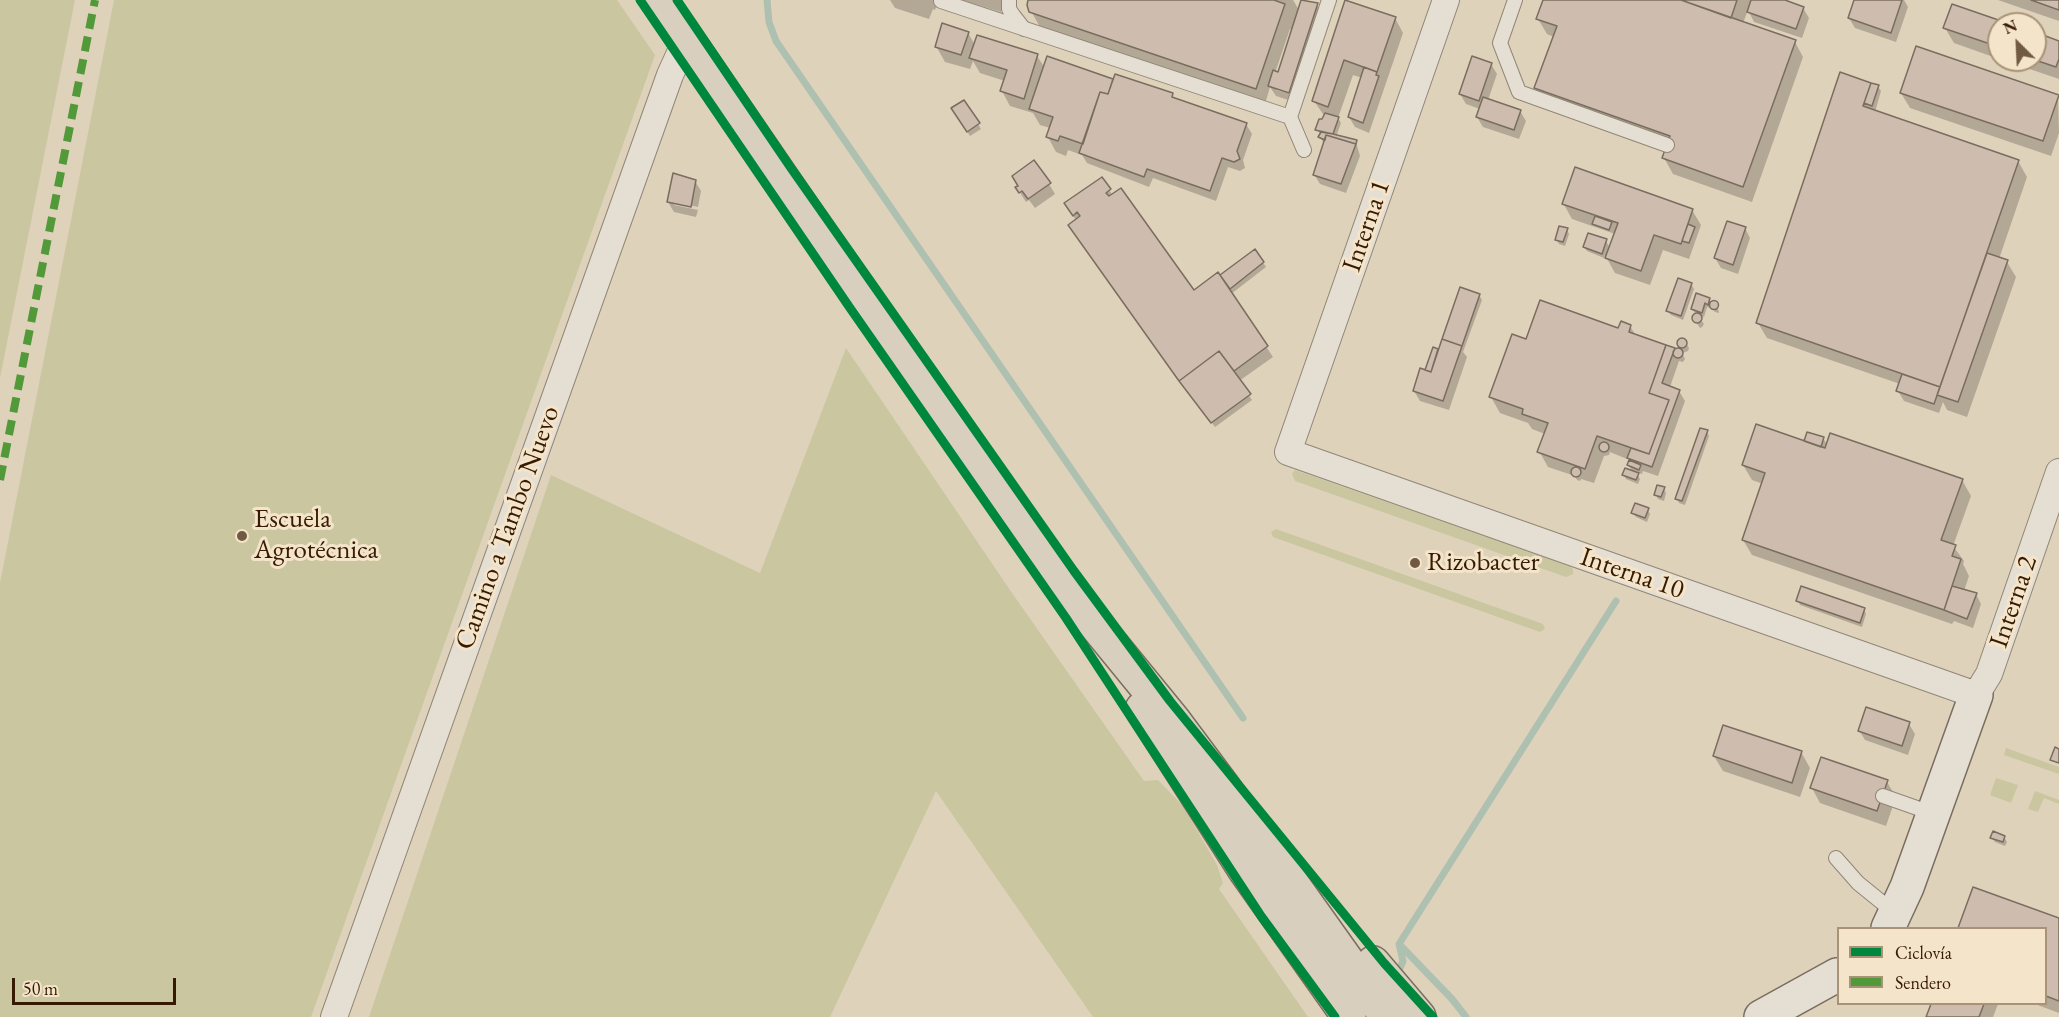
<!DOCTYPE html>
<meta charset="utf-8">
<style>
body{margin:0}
#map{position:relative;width:2059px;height:1017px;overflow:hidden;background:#dfd2bb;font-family:"EB Garamond",serif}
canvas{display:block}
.legend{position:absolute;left:1837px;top:927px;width:210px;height:78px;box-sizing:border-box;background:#f4e4c9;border:2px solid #a89379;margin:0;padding:8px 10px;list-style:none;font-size:18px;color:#361a02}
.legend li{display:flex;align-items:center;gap:12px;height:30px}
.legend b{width:30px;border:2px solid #a89379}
.north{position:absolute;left:1987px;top:12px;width:60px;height:60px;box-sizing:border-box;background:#f4e4c9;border:2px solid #a89379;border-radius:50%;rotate:336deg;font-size:16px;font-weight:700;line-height:24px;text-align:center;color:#361a02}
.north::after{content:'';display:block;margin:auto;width:21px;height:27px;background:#715a43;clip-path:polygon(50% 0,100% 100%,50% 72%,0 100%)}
.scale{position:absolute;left:12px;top:978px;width:164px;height:27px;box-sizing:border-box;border:3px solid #361a02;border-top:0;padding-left:8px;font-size:18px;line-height:21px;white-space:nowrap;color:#361a02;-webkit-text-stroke:4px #f4e4c9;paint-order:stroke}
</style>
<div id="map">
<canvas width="2059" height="1017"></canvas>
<ul class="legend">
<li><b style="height:8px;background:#00873e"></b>Ciclovía</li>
<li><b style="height:8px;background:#519939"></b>Sendero</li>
</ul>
<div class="north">N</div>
<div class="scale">50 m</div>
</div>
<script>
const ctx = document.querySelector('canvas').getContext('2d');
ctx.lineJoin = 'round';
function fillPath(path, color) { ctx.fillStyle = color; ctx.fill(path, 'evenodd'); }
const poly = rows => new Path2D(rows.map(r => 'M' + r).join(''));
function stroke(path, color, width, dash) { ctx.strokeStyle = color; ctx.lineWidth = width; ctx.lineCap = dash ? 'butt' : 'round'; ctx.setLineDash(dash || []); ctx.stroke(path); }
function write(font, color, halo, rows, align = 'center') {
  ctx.font = font + ' "EB Garamond",serif'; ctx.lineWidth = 6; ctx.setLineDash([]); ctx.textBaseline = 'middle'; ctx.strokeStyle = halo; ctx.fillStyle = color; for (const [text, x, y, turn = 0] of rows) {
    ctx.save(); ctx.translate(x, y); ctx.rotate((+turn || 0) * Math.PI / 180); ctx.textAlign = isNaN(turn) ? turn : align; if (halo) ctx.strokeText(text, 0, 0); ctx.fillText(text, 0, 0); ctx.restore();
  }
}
fillPath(poly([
 [0,0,75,0,0,378],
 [114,0,617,0,655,55,311,1017,0,1017,0,583],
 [846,348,1012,593,1144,781,1158,780,1183,806,1217,865,1223,883,1219,889,1308,1017,1093,1017,936,791,830,1017,369,1017,551,475,760,573],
 [1295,470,1570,566,1573,569,1573,574,1566,577,1295,481,1292,474],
 [1276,529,1543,624,1545,629,1540,632,1273,537,1271,532],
 [2006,748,2059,767,2059,774,2004,755],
 [1996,778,2018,785,2011,803,1990,795],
 [2035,791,2059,800,2059,804,2044,798,2038,812,2028,809]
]), '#cac6a0');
fillPath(poly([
 [890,0,939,0,935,10,933,9,929,19,895,8],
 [962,0,1004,0,1001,12],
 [1030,0,1293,0,1299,10,1317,5,1322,15,1295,102,1276,96,1270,87,1265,104,1040,27,1031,11],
 [1290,29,1293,30,1279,74,1275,73],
 [1276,87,1297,94,1296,96,1276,90],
 [1543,0,1780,0,1803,8,1809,18,1802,38,1754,22,1748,10,1743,23,1795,42,1803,57,1752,202,1673,174,1664,158,1668,147,1545,104,1536,88,1554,37,1547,34,1538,19],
 [1855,0,1904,0,1908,7,1896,42,1855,28,1849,18],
 [1998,0,2059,0,2059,21],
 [1347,1,1395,18,1403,33,1369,133,1355,127,1349,117,1362,78,1353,75,1338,118,1341,123,1336,137,1356,142,1360,156,1346,193,1320,184,1314,174,1325,143,1323,142,1320,137,1321,135,1317,130,1325,117,1314,101],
 [1953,6,2006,24,1999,24,1999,59,1954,43,1945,28],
 [968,33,975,45,1037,56,1045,68,1112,80,1113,82,1172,95,1175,100,1246,124,1252,134,1243,160,1245,168,1240,171,1228,167,1216,201,1153,178,1149,187,1087,163,1082,155,1068,150,1066,156,1056,152,1048,137,1050,128,1040,125,1033,113,1010,106,1002,91,1005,81,980,73,973,61,970,69,945,62,936,46],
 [2035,34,2059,42,2059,79,2003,60,2035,60],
 [1491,64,1497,74,1488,100,1520,111,1526,121,1519,139,1483,127,1477,117,1480,109,1466,104,1460,94],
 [1841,74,1878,87,1881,91,1875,112,2018,161,2027,177,1999,259,2007,262,2016,277,1967,417,1947,410,1943,402,1939,413,1904,401,1898,391,1900,384,1767,338,1758,323],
 [1901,93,2058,96,2059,133,2051,156,1910,108],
 [964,102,981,129,970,136,953,109],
 [1102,179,1113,196,1193,292,1219,277,1255,251,1266,267,1231,294,1273,357,1239,381,1252,400,1215,427,1187,389,1072,214],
 [695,181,701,191,698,207,674,202,674,205,698,210,696,217,674,212,668,202],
 [1049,184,1055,194,1035,208,1029,200,1026,202,1017,188],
 [1563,203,1692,210,1701,225,1689,259,1663,250,1650,285,1615,273,1605,255,1604,258,1587,251,1584,247,1606,241,1610,248,1615,234,1572,219],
 [1745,228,1750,238,1738,274,1721,268,1715,258],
 [1567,230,1569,234,1565,246,1559,244,1556,239],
 [1691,284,1694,289,1683,320,1671,315,1668,311],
 [1479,295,1482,300,1463,352,1467,357,1449,410,1420,401,1414,391,1428,372,1437,350,1439,353],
 [1709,299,1711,303,1717,304,1719,313,1715,312,1711,306,1710,308,1707,307,1704,317,1695,313,1692,309],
 [1697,315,1704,324,1702,327,1700,328,1694,319],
 [1630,326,1636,336,1675,351,1683,352,1679,342,1685,341,1689,348,1688,351,1682,353,1685,359,1683,362,1679,361,1670,387,1679,391,1685,401,1658,476,1643,471,1642,474,1636,472,1640,479,1638,484,1626,479,1624,475,1633,472,1628,465,1630,461,1628,457,1627,459,1610,452,1609,455,1604,456,1594,483,1581,479,1580,481,1577,480,1575,476,1548,467,1539,451,1545,434,1532,429,1528,423,1500,413,1491,397,1527,341,1619,330],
 [1707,431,1709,436,1685,505,1679,503,1677,498],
 [1823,438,1828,446,1962,480,1971,496,1953,546,1964,561,1963,564,1969,576,1964,591,1976,594,1981,604,1973,628,1954,621,1952,624,1752,555,1743,540,1763,484,1752,480,1743,465,1805,442],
 [1664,489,1666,493,1664,501,1658,499,1656,495],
 [1648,510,1650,514,1647,522,1636,517,1633,513],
 [1798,601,1864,609,1866,614,1862,627,1800,605],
 [1909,724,1915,734,1908,755,1865,740,1859,730],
 [1801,752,1810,768,1800,797,1723,771,1714,756],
 [1887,782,1896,797,1886,826,1820,803,1812,788],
 [2004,837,2007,842,2005,846,1995,842,1992,838],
 [1974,889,2059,920,2059,1013,2035,1004,2046,1004,2046,928,1960,928],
 [1933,1004,1998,1004,1993,1017,1928,1017]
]), '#0003');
stroke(poly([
 [767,0,769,22,776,41,1243,718],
 [1401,946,1452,999,1466,1017],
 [1400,968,1403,961,1399,944,1616,601]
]), '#aec0b0', 7);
const building = poly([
 [1028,0,1274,0,1285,4,1256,89,1029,12,1027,5,1028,0],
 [1301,0,1318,3,1289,93,1268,86,1273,70,1278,72,1301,0],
 [1345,0,1396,17,1377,72,1344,60,1328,107,1312,101,1345,0],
 [1543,0,1681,0,1796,40,1743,187,1662,158,1670,136,1534,88,1557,26,1536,19,1543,0],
 [1681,0,1737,0,1731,18,1681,0],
 [1751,0,1785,0,1804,7,1796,29,1747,12,1751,0],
 [1854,0,1902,0,1891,33,1848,18,1854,0],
 [2031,0,2059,0,2059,10,2031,0],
 [1952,4,2010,24,1999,24,1999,47,1943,28,1952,4],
 [942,23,969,32,961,55,935,47,942,23],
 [2035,32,2059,41,2059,59,2056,67,2035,60,2035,32],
 [977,35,1038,54,1024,99,1000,91,1007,70,969,58,977,35],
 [1916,46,2059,95,2043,141,1900,93,1916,46],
 [1047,56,1113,79,1108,94,1100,92,1083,144,1060,136,1058,141,1046,137,1053,117,1029,109,1047,56],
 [1472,56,1492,63,1479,101,1459,94,1472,56],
 [1364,67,1377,72,1376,75,1379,76,1363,123,1348,117,1364,67],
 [1840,72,1871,83,1863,106,2019,160,1940,387,1756,323,1840,72],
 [1115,74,1173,93,1172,97,1247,123,1237,151,1240,159,1234,162,1222,158,1210,191,1147,169,1144,177,1079,153,1100,92,1108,94,1115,74],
 [1871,83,1879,85,1872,106,1864,103,1871,83],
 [1483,97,1521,110,1514,130,1476,117,1483,97],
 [964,100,980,123,967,132,951,108,964,100],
 [1325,113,1339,117,1333,134,1315,130,1319,119,1322,119,1325,113],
 [1321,132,1333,134,1357,140,1356,144,1326,135,1325,140,1318,137,1321,132],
 [1326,135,1356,144,1341,184,1313,175,1326,135],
 [1034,160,1051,183,1028,199,1022,191,1019,193,1015,187,1018,186,1012,176,1034,160],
 [1575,167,1693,209,1681,244,1654,235,1641,271,1605,258,1618,223,1562,204,1575,167],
 [673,173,696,180,691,207,667,202,673,173],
 [1102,177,1111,189,1106,193,1109,196,1121,188,1194,290,1218,272,1268,346,1234,371,1219,351,1179,381,1068,225,1080,216,1077,212,1073,216,1064,203,1102,177],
 [1595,216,1612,222,1609,230,1592,224,1595,216],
 [1727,221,1746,227,1733,265,1714,258,1727,221],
 [1688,224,1695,227,1689,243,1682,241,1688,224],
 [1559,226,1568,228,1563,242,1555,240,1559,226],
 [1588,233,1607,239,1602,254,1583,247,1588,233],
 [1255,249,1264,262,1230,289,1220,275,1255,249],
 [1987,253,2008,260,1958,402,1937,395,1987,253],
 [1678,278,1692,283,1681,316,1666,311,1678,278],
 [1460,287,1480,294,1462,346,1442,339,1460,287],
 [1696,293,1710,298,1708,305,1705,303,1702,313,1691,309,1696,293],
 [1540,300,1618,328,1621,321,1631,325,1629,332,1666,345,1649,393,1669,400,1649,454,1597,436,1585,469,1537,452,1548,423,1522,414,1523,409,1489,397,1512,334,1526,339,1540,300],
 '1709.5 305a4.5 4.5 0 1 1 9 0a4.5 4.5 0 1 1-9 0Z',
 '1692 318a5 5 0 1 1 10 0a5 5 0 1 1-10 0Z',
 '1677 343a5 5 0 1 1 10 0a5 5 0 1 1-10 0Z',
 [1442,339,1462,346,1443,401,1413,391,1420,368,1431,372,1442,339],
 [1666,345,1675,348,1662,383,1680,390,1652,467,1627,458,1631,448,1649,454,1669,400,1649,393,1666,345],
 [1433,347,1438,349,1431,372,1425,370,1433,347],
 '1673 353a5 5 0 1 1 10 0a5 5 0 1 1-10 0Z',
 [1219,351,1251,394,1211,423,1179,381,1219,351],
 [1902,374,1940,387,1934,404,1896,391,1902,374],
 [1756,424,1825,448,1830,433,1963,479,1941,540,1956,545,1952,556,1961,559,1944,610,1742,540,1765,473,1742,465,1756,424],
 [1700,428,1708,430,1682,501,1675,499,1700,428],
 [1807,432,1824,437,1821,447,1804,441,1807,432],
 '1599 447a5 5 0 1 1 10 0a5 5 0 1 1-10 0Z',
 [1629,460,1641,465,1639,470,1627,465,1629,460],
 '1571 472a5 5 0 1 1 10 0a5 5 0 1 1-10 0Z',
 [1625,468,1639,473,1636,480,1622,475,1625,468],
 [1657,485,1665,487,1661,497,1654,495,1657,485],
 [1635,503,1649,508,1645,518,1631,513,1635,503],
 [1801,586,1865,608,1860,623,1796,601,1801,586],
 [1952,586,1977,593,1967,619,1944,610,1952,586],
 [1866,707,1910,722,1902,746,1858,731,1866,707],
 [1723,725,1802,751,1792,783,1713,756,1723,725],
 [2055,747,2059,749,2059,763,2050,760,2055,747],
 [1821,757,1888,780,1877,811,1810,788,1821,757],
 [1993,831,2005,836,2003,842,1990,838,1993,831],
 [1973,887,2059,918,2059,1001,2046,996,2046,928,1958,928,1973,887],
 [1931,1004,1984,1004,1979,1017,1926,1017,1931,1004]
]);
fillPath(building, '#cebdae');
stroke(building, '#796d5f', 1.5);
const lane = poly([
 [1009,0,1009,9,1013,15,1024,29],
 [1515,0,1500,43,1519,92,1667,145],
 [941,1,1290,117],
 [1304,150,1290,117,1329,0],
 [1883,796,1934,814],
 [1836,858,1858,883,1895,913]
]);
const street = poly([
 [1446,0,1288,452,1976,695,1989,674,2059,472],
 [334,1017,670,75,686,40]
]);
const secondary = poly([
 [1888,928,1907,887,1976,695],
 [1761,1017,1837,975]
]);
const primary = poly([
 [660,0,884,327,1081,607,1175,722,1222,785,1387,1017],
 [1142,709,1245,870,1349,1017],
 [1373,963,1419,1017]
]);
stroke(lane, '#918676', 16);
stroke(street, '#918676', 28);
stroke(secondary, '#796d5f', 36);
stroke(primary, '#796d5f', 36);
stroke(lane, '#e5ded3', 14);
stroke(street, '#e5ded3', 26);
stroke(secondary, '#e5ded3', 33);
stroke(primary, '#d9cfbe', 33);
stroke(poly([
 [0,480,95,0]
]), '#519939', 8, [15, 8]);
stroke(poly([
 [640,0,850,308,1066,618,1261,916,1335,1017],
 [677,0,791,168,1074,571,1170,701,1384,963,1433,1017]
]), '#00873e', 9);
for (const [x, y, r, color] of [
 [242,536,6,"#715a43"],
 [1415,563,6,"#715a43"]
]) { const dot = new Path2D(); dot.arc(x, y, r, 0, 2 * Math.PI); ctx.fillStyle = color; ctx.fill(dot); stroke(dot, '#f4e4c9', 2); }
write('27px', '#361a02', '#f4e4c9', [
 ["Interna 1",1367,226,-71],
 ["Camino a Tambo Nuevo",508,528,-70],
 ["Interna 10",1632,574,19],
 ["Interna 2",2014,602,-71]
]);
write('27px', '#361a02', '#f4e4c9', [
 ["Escuela",254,520],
 ["Agrotécnica",254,551],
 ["Rizobacter",1427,563]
], 'left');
</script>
